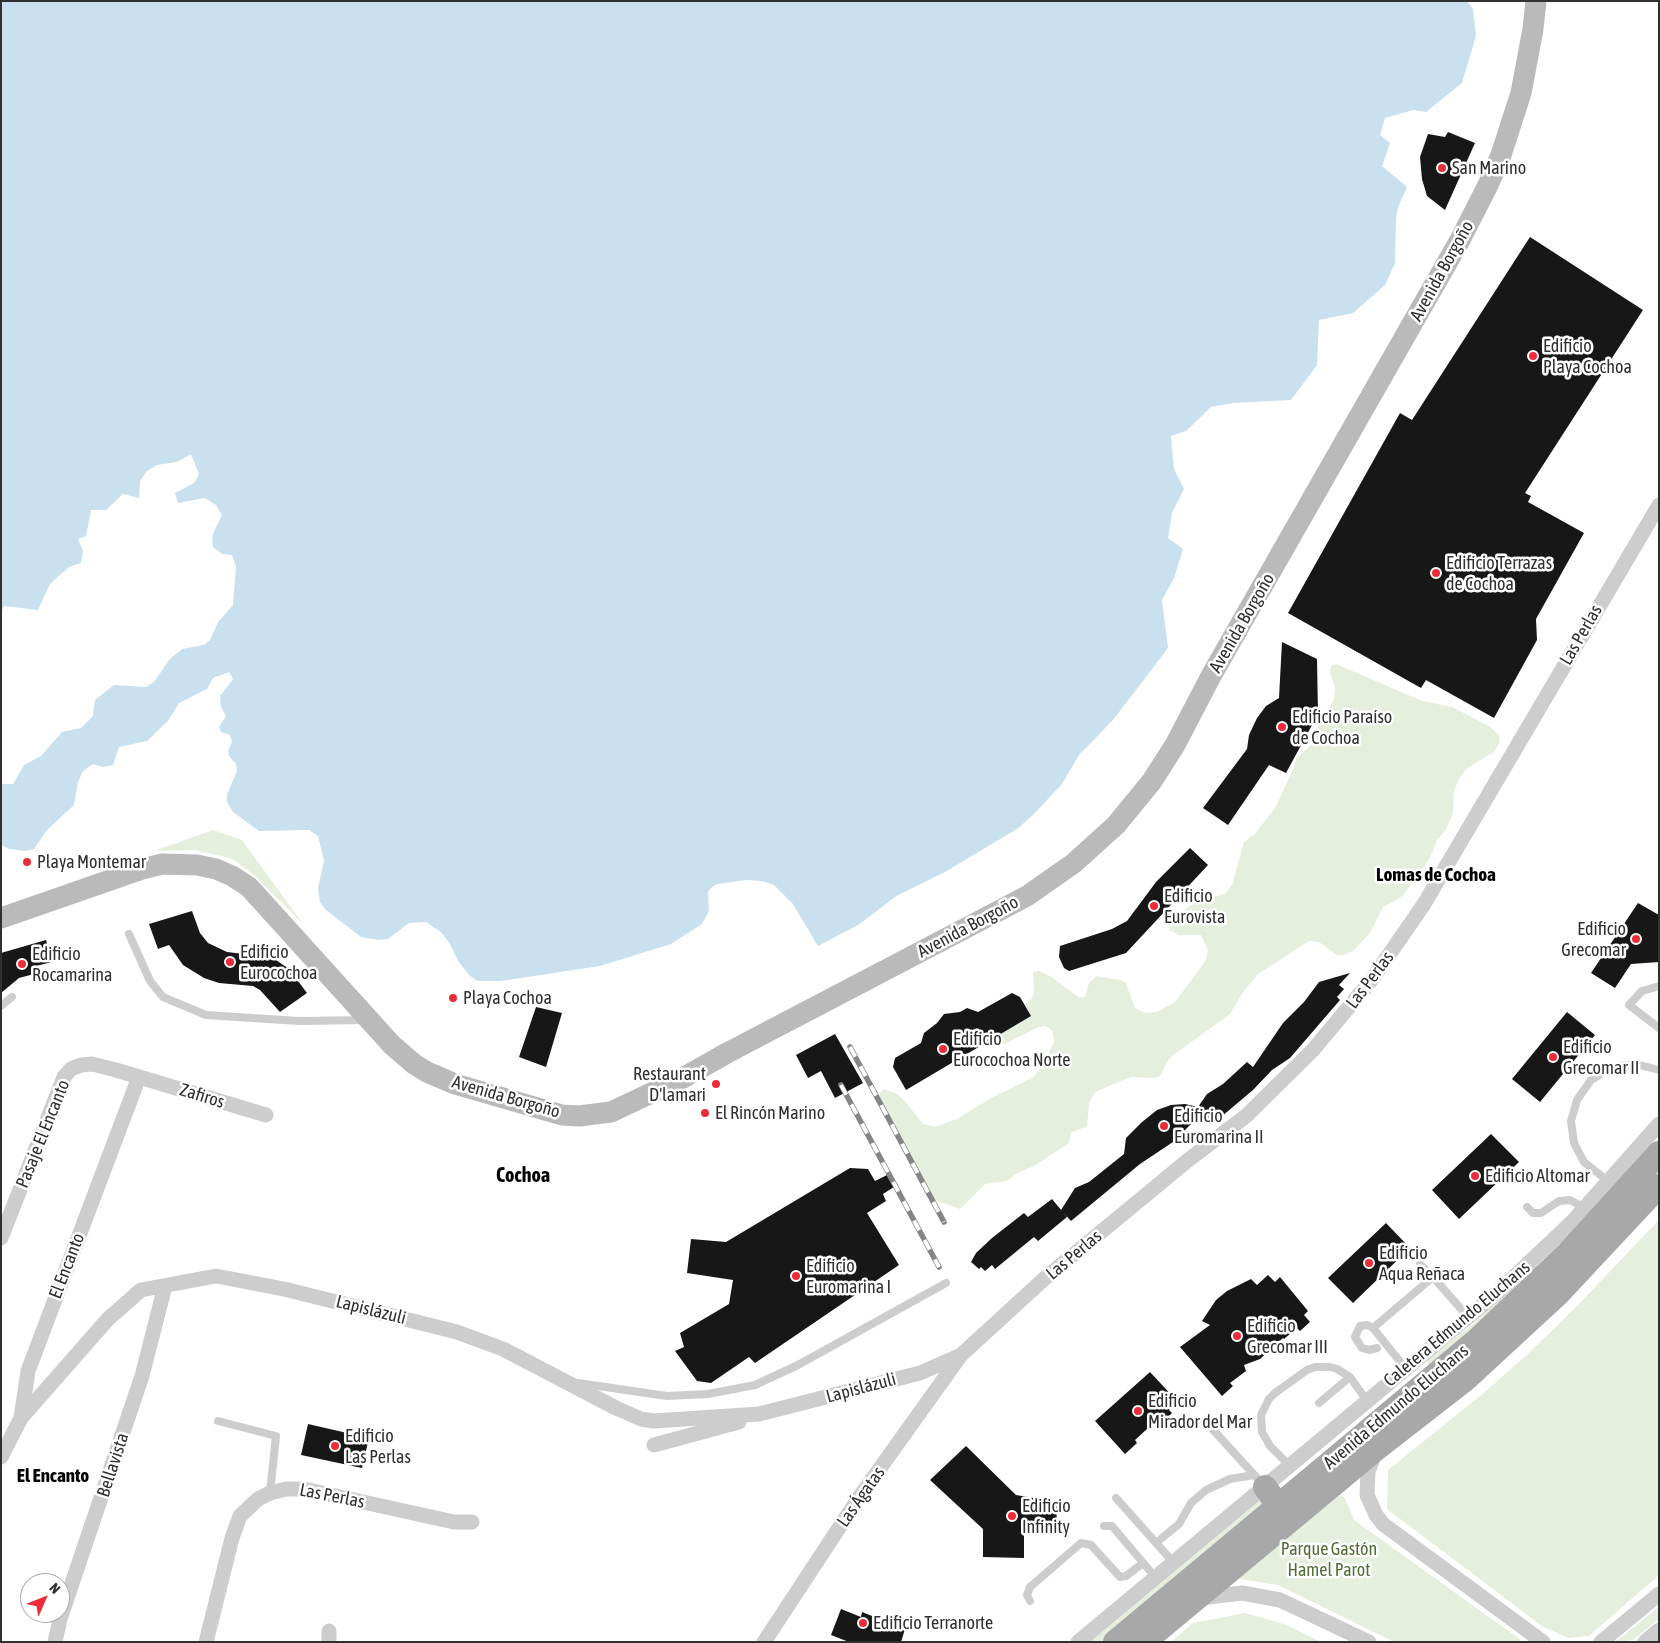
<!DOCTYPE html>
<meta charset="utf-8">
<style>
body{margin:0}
#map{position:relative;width:1660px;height:1643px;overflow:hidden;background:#fff;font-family:"Asap Condensed",sans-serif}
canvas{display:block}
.frame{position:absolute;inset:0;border:2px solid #303030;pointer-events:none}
.north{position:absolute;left:20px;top:1573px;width:50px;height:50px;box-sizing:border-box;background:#fff;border:1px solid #acacac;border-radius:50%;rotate:46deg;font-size:14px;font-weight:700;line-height:20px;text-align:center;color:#303030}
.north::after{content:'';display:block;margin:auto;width:18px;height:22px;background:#ed2c3b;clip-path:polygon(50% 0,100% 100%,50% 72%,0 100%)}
</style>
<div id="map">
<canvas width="1660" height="1643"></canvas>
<div class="frame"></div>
<div class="north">N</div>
</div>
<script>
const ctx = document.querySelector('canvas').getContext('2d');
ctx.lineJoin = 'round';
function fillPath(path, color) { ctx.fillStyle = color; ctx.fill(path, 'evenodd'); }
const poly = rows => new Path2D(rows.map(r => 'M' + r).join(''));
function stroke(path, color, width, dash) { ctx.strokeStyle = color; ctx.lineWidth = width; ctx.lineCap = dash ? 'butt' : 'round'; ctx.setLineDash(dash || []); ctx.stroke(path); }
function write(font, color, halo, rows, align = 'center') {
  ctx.font = font + ' "Asap Condensed",sans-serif'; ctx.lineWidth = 5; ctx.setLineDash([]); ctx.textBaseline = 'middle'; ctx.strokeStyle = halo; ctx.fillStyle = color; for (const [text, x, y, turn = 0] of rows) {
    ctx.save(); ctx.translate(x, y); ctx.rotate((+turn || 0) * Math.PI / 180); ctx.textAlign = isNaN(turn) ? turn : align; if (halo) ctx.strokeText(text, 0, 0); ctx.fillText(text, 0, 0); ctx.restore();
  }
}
fillPath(poly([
 [1336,664,1422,701,1452,707,1489,726,1498,734,1500,740,1495,751,1466,769,1459,779,1454,791,1453,814,1445,831,1437,840,1430,858,1403,896,1383,907,1370,933,1353,951,1343,955,1337,955,1319,942,1309,941,1258,974,1243,992,1230,1014,1172,1056,1165,1065,1160,1076,1155,1078,1131,1077,1095,1092,1089,1103,1087,1127,1071,1132,1069,1143,1034,1166,1017,1173,1007,1181,985,1184,960,1209,927,1197,891,1124,880,1098,880,1093,884,1089,895,1093,904,1100,923,1124,935,1127,957,1119,991,1098,1032,1078,1043,1066,1054,1042,1053,1032,1049,1028,1044,1026,1039,1027,1002,1045,991,1045,994,1037,1032,998,1034,993,1033,972,1039,971,1050,976,1080,998,1085,997,1089,983,1097,976,1121,980,1126,983,1135,1008,1145,1013,1157,1012,1175,1002,1205,962,1208,950,1201,935,1179,935,1169,930,1173,919,1196,901,1225,894,1232,885,1244,842,1254,835,1275,808,1293,770,1296,759,1313,743,1319,722,1334,700,1335,688,1330,672,1331,666],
 [213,830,242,840,303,924,255,876,233,859,195,850,154,851],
 [1659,1220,1659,1575,1589,1636,1568,1638,1542,1626,1387,1509,1388,1470,1485,1392,1531,1351,1575,1308],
 [1546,1266,1431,1367,1426,1361,1471,1326,1535,1267],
 [1335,1493,1345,1498,1354,1520,1521,1640,1520,1642,1394,1642,1278,1585,1233,1578],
 [1260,1500,1265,1502,1156,1598,1103,1642,1088,1642],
 [1659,1607,1659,1619,1633,1640,1615,1642],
 [1245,1613,1287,1625,1321,1642,1171,1642,1193,1623]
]), '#e6eede');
fillPath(poly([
 [1,1,1467,1,1473,9,1476,36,1462,83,1426,112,1413,110,1385,118,1380,135,1390,143,1382,166,1407,187,1398,207,1396,219,1395,263,1385,285,1353,313,1319,320,1317,365,1291,400,1233,403,1211,407,1186,431,1171,436,1174,469,1184,489,1172,513,1168,538,1183,549,1174,578,1162,600,1168,648,1113,720,1079,755,1062,784,1033,815,1017,829,980,851,945,872,898,895,858,925,818,946,793,904,774,885,762,881,746,880,717,884,712,887,708,892,709,911,702,924,671,944,600,966,501,981,478,981,470,976,458,961,450,944,441,932,426,922,409,923,388,939,378,940,361,937,326,910,320,902,318,888,324,861,318,836,309,830,259,831,233,812,227,802,227,794,237,771,236,764,229,756,228,751,232,742,230,735,221,732,219,727,226,716,221,707,220,696,233,679,229,672,213,678,207,689,179,703,168,721,147,741,119,747,113,765,103,767,93,764,83,771,78,782,74,805,47,830,34,849,24,851,10,849,1,845,1,784,13,784,24,765,41,756,62,732,81,728,93,716,95,700,114,685,146,687,154,682,170,659,182,649,204,645,210,640,218,622,233,605,236,566,232,555,222,554,213,547,212,536,222,515,216,505,205,498,178,503,175,493,194,483,199,474,191,454,177,462,157,465,147,471,140,481,139,498,123,494,106,510,91,510,86,536,78,539,83,551,81,563,69,567,50,584,38,610,4,606,1,612]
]), '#c9e0ee');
fillPath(poly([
 [1448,132,1475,143,1445,210,1427,196,1422,179,1420,157,1428,134,1445,137],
 [1530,237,1643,310,1525,493,1531,496,1528,502,1584,533,1536,619,1537,640,1494,718,1426,680,1421,688,1288,613,1400,413,1412,420],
 [1282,642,1317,659,1318,714,1286,773,1269,765,1228,825,1203,808,1247,749,1249,735,1257,718,1266,706,1279,698],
 [1190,848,1208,865,1126,953,1069,971,1064,968,1059,957,1060,946,1112,929,1127,921,1156,882],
 [1638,903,1659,915,1659,962,1631,964,1615,988,1591,973],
 [192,911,200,933,208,943,227,952,261,956,276,960,289,969,307,993,280,1012,260,990,253,986,219,983,204,978,183,965,169,945,158,949,149,924],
 [46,940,52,962,32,967,34,974,19,978,1,993,1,953],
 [1350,973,1339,985,1344,989,1337,997,1340,1000,1290,1058,1272,1070,1253,1090,1221,1117,1218,1114,1209,1122,1199,1116,1173,1142,1140,1164,1071,1221,1061,1210,1075,1188,1089,1182,1124,1154,1126,1138,1142,1122,1157,1110,1171,1105,1185,1104,1198,1107,1207,1094,1223,1084,1247,1062,1253,1067,1283,1023,1304,1002,1319,982],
 [1012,993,1020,997,1031,1016,906,1090,893,1067,895,1058,921,1043,924,1033,937,1023,944,1014,960,1012,967,1008,978,1012],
 [536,1007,562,1013,546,1067,519,1057],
 [1567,1012,1595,1035,1540,1102,1512,1079],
 [835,1034,863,1083,835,1098,821,1071,808,1078,796,1055],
 [1491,1134,1519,1162,1459,1219,1432,1190],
 [850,1168,868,1169,875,1181,887,1175,894,1187,883,1194,886,1201,867,1213,899,1265,755,1363,749,1357,711,1383,697,1381,675,1351,684,1347,680,1333,729,1304,733,1280,687,1273,691,1239,726,1242],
 [1052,1199,1067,1217,1038,1241,1034,1237,995,1269,992,1265,985,1271,981,1267,979,1269,971,1262,976,1253,992,1238,1024,1213,1028,1217],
 [1386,1223,1410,1248,1353,1303,1328,1278],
 [1268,1275,1275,1282,1280,1277,1308,1311,1304,1315,1310,1322,1300,1331,1297,1328,1284,1339,1283,1338,1260,1359,1244,1365,1246,1371,1230,1383,1233,1386,1222,1396,1180,1347,1210,1325,1202,1321,1216,1300,1227,1291,1251,1279,1257,1285],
 [1150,1372,1178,1402,1169,1410,1172,1413,1163,1422,1159,1418,1135,1440,1137,1443,1125,1454,1095,1421],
 [308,1424,369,1438,362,1468,301,1455],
 [966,1446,1016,1495,1058,1502,1055,1532,1024,1530,1024,1558,983,1557,983,1529,930,1480],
 [841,1609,861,1617,862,1612,905,1629,901,1642,849,1642,831,1635]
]), '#171717');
stroke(poly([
 [129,934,150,981,163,997,206,1015,299,1021,365,1020],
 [1659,986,1642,991,1629,1005,1659,1028],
 [1,1006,12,997],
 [1609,1182,1584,1162,1574,1143,1571,1121,1577,1100,1591,1080,1612,1067,1636,1064,1659,1070],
 [1527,1207,1533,1213,1541,1213,1559,1201,1570,1200,1585,1208],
 [1420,1264,1433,1277],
 [1373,1328,1367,1325,1360,1326,1355,1337,1362,1348,1369,1350,1377,1348],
 [1406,1369,1373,1328,1433,1277,1469,1318],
 [578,1383,667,1396,708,1394,755,1385,798,1365,946,1283],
 [1319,1403,1350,1377],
 [218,1421,276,1436,270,1493],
 [1206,1422,1257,1478],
 [1290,1466,1270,1446,1262,1432,1261,1415,1269,1399,1275,1393,1307,1370,1315,1367,1330,1367,1337,1369,1350,1377,1367,1401],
 [1116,1498,1174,1563],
 [1104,1526,1112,1526,1156,1578],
 [1157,1542,1179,1524,1191,1503,1206,1490,1230,1479,1254,1475],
 [1030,1601,1027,1595,1030,1587,1081,1543,1091,1545,1120,1577,1126,1576,1143,1563]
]), '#cdcdcd', 8);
stroke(poly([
 [1,1238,64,1077,71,1069,81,1065,92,1064,116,1070,266,1115],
 [21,1418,108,1319,141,1290,216,1276,284,1289,457,1332,503,1349,616,1408,641,1419,654,1421,759,1414,920,1373,961,1355],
 [654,1445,739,1422],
 [1375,1453,1368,1472,1367,1495,1376,1515,1383,1524,1543,1642],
 [1,1457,21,1418,28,1371,139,1077],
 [1200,1598,1242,1593,1280,1600,1369,1642],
 [55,1642,60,1619,142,1376,165,1286],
 [206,1642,232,1538,240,1516,258,1499,270,1493,286,1489,304,1489,454,1522,472,1522],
 [329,1642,329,1631],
 [764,1642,858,1499,961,1355,1044,1279,1187,1161,1246,1116,1313,1050,1373,978,1424,904,1659,505],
 [1078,1642,1497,1293,1573,1221,1659,1124],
 [1601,1642,1659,1594],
 [1645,1642,1659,1630]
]), '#cdcdcd', 15);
stroke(poly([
 [1,918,142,869,162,864,197,865,216,869,232,876,249,887,392,1045,414,1064,427,1072,455,1084,562,1115,579,1116,611,1112,681,1079,727,1053,1027,896,1074,863,1116,825,1152,781,1175,745,1211,676,1460,240,1488,185,1501,155,1521,93,1533,29,1536,1]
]), '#bababa', 21);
stroke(poly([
 [1265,1487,1277,1504,1281,1518],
 [1115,1642,1477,1340,1567,1254,1659,1153],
 [1144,1642,1376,1449,1466,1379,1557,1295,1659,1186]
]), '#a8a8a8', 24);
const rail = poly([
 [850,1047,944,1222],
 [841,1085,939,1267]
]);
stroke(rail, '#858585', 5.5);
stroke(rail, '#fff', 4, [11]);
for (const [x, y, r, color] of [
 [1442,168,5,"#ed2c3b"],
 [1533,356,5,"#ed2c3b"],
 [1436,573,5,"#ed2c3b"],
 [1282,727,5,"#ed2c3b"],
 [27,862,5,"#ed2c3b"],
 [1154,906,5,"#ed2c3b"],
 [1636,939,5,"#ed2c3b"],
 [230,962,5,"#ed2c3b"],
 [22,964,5,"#ed2c3b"],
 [453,998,5,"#ed2c3b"],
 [943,1049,5,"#ed2c3b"],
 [1553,1057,5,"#ed2c3b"],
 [716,1084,5,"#ed2c3b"],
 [705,1113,5,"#ed2c3b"],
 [1164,1126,5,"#ed2c3b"],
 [1475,1176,5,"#ed2c3b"],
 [1369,1263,5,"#ed2c3b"],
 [796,1276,5,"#ed2c3b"],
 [1237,1336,5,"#ed2c3b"],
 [1138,1411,5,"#ed2c3b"],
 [335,1446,5,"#ed2c3b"],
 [1012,1516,5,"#ed2c3b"],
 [863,1623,5,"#ed2c3b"]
]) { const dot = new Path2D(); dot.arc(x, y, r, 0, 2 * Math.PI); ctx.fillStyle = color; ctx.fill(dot); stroke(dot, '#fff', 2); }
write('18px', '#303030', '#fff', [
 ["San Marino",1452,168],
 ["Edificio",1543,346],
 ["Playa Cochoa",1543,367],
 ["Edificio Terrazas",1446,563],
 ["de Cochoa",1446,584],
 ["Edificio Paraíso",1292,717],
 ["de Cochoa",1292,738],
 ["Playa Montemar",37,862],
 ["Edificio",1164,896],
 ["Eurovista",1164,917],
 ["Edificio",1626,929,"right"],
 ["Grecomar",1626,950,"right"],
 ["Edificio",240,952],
 ["Eurocochoa",240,973],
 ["Edificio",32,954],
 ["Rocamarina",32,975],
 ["Playa Cochoa",463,998],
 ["Edificio",953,1039],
 ["Eurocochoa Norte",953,1060],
 ["Edificio",1563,1047],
 ["Grecomar II",1563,1068],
 ["Restaurant",706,1074,"right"],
 ["D'lamari",706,1095,"right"],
 ["El Rincón Marino",715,1113],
 ["Edificio",1174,1116],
 ["Euromarina II",1174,1137],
 ["Edificio Altomar",1485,1176],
 ["Edificio",1379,1253],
 ["Aqua Reñaca",1379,1274],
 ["Edificio",806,1266],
 ["Euromarina I",806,1287],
 ["Edificio",1247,1326],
 ["Grecomar III",1247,1347],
 ["Edificio",1148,1401],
 ["Mirador del Mar",1148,1422],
 ["Edificio",345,1436],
 ["Las Perlas",345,1457],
 ["Edificio",1022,1506],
 ["Infinity",1022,1527],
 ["Edificio Terranorte",873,1623]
], 'left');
write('18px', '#303030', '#fff', [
 ["Avenida Borgoño",1442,271,-61],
 ["Avenida Borgoño",1242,623,-60],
 ["Las Perlas",1581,635,-60],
 ["Avenida Borgoño",968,927,-28],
 ["Las Perlas",1370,980,-53],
 ["Zafiros",202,1096,17],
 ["Avenida Borgoño",506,1097,16],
 ["Pasaje El Encanto",43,1134,-68],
 ["Las Perlas",1074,1255,-40],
 ["El Encanto",67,1266,-69],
 ["Lapislázuli",371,1310,14],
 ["Caletera Edmundo Eluchans",1457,1324,-40],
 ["Lapislázuli",861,1388,-15],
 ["Avenida Edmundo Eluchans",1396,1407,-40],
 ["Bellavista",113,1465,-72],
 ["Las Perlas",332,1496,11],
 ["Las Ágatas",861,1497,-55]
]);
write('18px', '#536e3b', '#fff', [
 ["Parque Gastón",1329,1549],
 ["Hamel Parot",1329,1570]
]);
write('bold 19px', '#000', '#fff', [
 ["Lomas de Cochoa",1436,875],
 ["El Encanto",53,1476]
]);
write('bold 20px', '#000', '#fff', [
 ["Cochoa",523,1176]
]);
</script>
